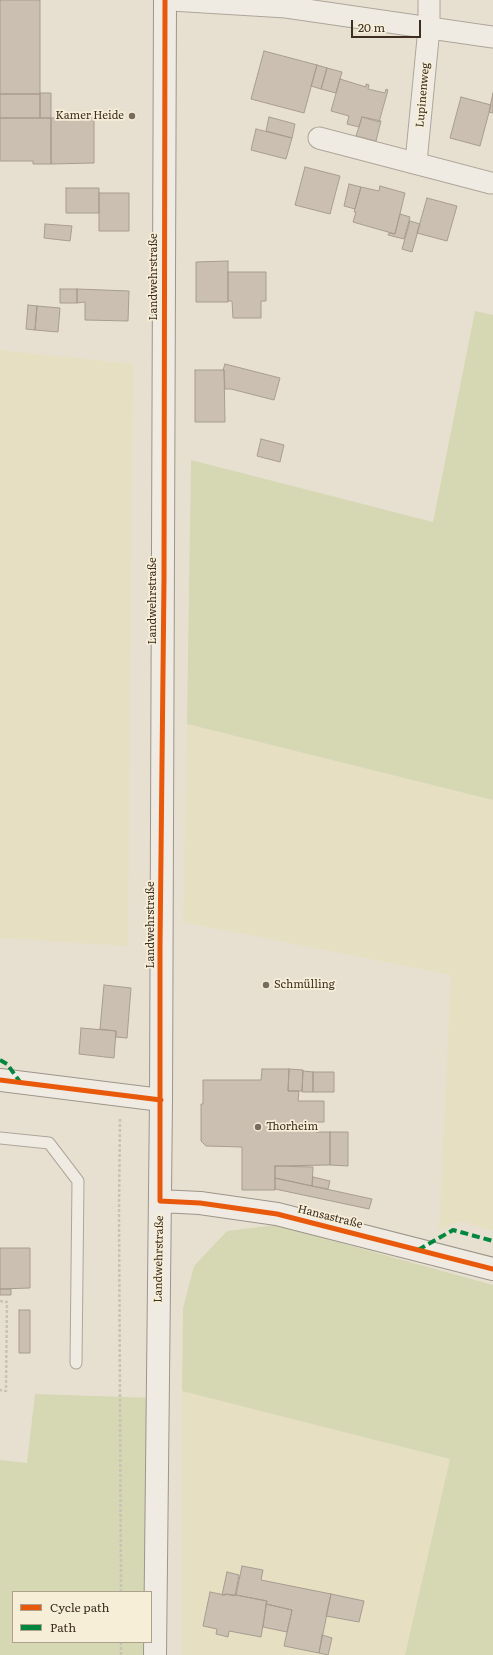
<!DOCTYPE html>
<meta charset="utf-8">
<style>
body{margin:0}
#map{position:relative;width:493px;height:1655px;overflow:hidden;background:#e7e0d1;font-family:Literata,serif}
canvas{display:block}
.legend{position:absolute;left:12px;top:1591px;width:140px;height:52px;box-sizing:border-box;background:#f7eed8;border:1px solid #ada18e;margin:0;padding:5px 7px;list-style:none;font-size:12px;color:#3d2e20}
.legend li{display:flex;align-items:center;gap:8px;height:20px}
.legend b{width:20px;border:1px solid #ada18e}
.scale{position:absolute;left:351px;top:20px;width:70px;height:18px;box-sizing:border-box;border:2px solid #3d2e20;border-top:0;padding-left:5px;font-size:12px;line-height:14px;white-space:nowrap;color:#3d2e20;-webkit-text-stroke:3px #f7eed8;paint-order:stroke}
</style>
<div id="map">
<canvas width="493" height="1655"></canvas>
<ul class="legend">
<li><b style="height:5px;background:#e8590c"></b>Cycle path</li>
<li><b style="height:5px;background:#00873e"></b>Path</li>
</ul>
<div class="scale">20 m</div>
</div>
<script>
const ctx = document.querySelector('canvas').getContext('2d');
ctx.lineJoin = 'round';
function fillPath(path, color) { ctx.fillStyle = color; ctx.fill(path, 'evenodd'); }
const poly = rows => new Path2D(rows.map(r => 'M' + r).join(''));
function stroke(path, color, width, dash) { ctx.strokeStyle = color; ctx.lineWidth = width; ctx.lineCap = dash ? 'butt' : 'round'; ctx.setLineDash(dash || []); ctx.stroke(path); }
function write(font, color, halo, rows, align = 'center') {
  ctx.font = font + ' Literata,serif'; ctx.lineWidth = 3.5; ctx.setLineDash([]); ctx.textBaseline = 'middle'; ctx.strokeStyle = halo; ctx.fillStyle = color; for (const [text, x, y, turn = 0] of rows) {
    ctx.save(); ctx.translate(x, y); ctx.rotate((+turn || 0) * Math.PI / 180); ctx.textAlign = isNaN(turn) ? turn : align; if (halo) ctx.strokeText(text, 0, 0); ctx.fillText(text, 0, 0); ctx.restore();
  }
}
fillPath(poly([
 [0,350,133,364,128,946,1,938,0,945],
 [187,724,493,800,493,1231,461,1221,439,1230,451,975,183,922],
 [182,1391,450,1459,405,1655,182,1655]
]), '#e6dfc2');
fillPath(poly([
 [475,311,493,315,493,800,187,724,191,460,433,522],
 [276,1225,493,1285,493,1655,405,1655,450,1459,182,1391,183,1308,194,1266,227,1231],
 [35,1394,155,1398,151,1655,0,1655,0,1460,27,1463],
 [13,1592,151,1592,151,1642,13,1642]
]), '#d6d7b3');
const building = poly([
 [0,0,40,0,40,94,0,94,0,0],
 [264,51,317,65,304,113,251,99,264,51],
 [317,65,327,68,321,89,311,86,317,65],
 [327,68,342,72,336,93,321,89,327,68],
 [340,79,366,87,366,84,369,85,368,89,385,93,386,89,388,90,379,122,362,117,359,127,347,124,349,116,331,111,340,79],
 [40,93,51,93,51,118,40,118,40,93],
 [493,93,493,113,489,112,493,93],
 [0,94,40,94,40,118,0,118,0,94],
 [461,97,491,105,480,146,450,138,461,97],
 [269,117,295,124,292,138,266,131,269,117],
 [362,117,381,121,376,141,356,136,362,117],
 [0,118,51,118,51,164,33,164,33,161,0,161,0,118],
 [51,118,94,118,94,163,51,164,51,118],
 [256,129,292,138,286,159,251,150,256,129],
 [305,167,340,176,330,214,295,205,305,167],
 [349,184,361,187,355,209,344,206,349,184],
 [380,186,405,193,395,234,353,222,356,212,354,212,361,187,379,191,380,186],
 [66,188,99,188,99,213,66,213,66,188],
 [99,193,129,193,129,231,99,231,99,193],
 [427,198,457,206,447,241,417,233,427,198],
 [400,214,410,217,404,239,388,235,389,233,395,234,400,214],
 [410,221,420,224,412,252,402,249,410,221],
 [45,224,72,226,70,241,44,238,45,224],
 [228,261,228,302,196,302,196,262,228,261],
 [228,272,266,272,266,301,261,301,261,318,233,318,232,301,228,301,228,272],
 [60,289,77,289,77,303,60,303,60,289],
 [77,289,129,291,128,321,85,320,85,302,77,303,77,289],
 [28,305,37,306,35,330,26,329,28,305],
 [37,306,60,308,58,332,35,330,37,306],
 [225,364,280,378,274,400,231,389,225,389,224,370,223,370,225,364],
 [195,370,224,370,225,422,195,422,195,370],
 [261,439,284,445,280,462,257,456,261,439],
 [104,985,131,988,127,1038,116,1037,116,1031,100,1029,104,985],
 [81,1028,116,1031,114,1058,79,1054,81,1028],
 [262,1069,289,1069,288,1091,299,1091,298,1101,324,1101,324,1122,316,1122,316,1132,330,1132,330,1165,275,1166,275,1190,242,1190,242,1147,206,1146,201,1141,201,1104,203,1104,203,1080,261,1080,262,1069],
 [289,1069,303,1070,302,1091,288,1091,289,1069],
 [303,1071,313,1072,313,1092,302,1092,303,1071],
 [313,1072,334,1072,334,1092,313,1092,313,1072],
 [330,1132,348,1132,348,1166,330,1165,330,1132],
 [275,1166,313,1167,312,1186,275,1178,275,1166],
 [313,1177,330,1181,328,1189,312,1186,313,1177],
 [275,1178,372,1199,369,1209,275,1189,275,1178],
 [0,1248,30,1248,30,1288,0,1289,0,1248],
 [0,1289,11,1289,11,1295,0,1295,0,1289],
 [19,1310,30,1310,30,1353,19,1353,19,1310],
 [242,1566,263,1570,261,1580,331,1594,319,1653,284,1646,292,1610,266,1604,267,1601,236,1595,242,1566],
 [227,1572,239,1575,235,1596,225,1594,225,1595,222,1595,227,1572],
 [210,1592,225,1595,225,1594,236,1595,267,1601,261,1637,229,1631,228,1637,216,1634,217,1629,203,1626,210,1592],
 [331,1594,364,1601,359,1622,326,1616,331,1594],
 [266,1604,292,1610,287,1632,263,1627,266,1604],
 [322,1635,332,1638,328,1655,319,1653,322,1635]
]);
fillPath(building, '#cbbfb2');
stroke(building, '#a89c90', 1);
const lane = poly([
 [0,1138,49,1143,78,1181,76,1363]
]);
const street = poly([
 [171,0,286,7,493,37],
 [319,138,491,183],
 [416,162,429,28,429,0]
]);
const secondary = poly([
 [0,1080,161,1100],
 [160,1201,200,1203,277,1214,493,1269],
 [155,1655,161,1100,165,0]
]);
stroke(lane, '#ada599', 13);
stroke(street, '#ada599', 23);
stroke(secondary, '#9c958a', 24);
stroke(poly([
 [120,1119,119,1210,121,1592],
 [0,1301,7,1302,6,1391,0,1390],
 [121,1642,121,1655]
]), '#c8c2b9', 2.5, [3, 2]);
stroke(lane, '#efebe3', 11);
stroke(street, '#efebe3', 21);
stroke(secondary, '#efebe3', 22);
stroke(poly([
 [0,1060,7,1064,20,1082],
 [418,1250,453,1230,493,1241]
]), '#00873e', 4, [8, 4]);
stroke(poly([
 [165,0,164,580,160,948,160,1201,200,1203,277,1214,493,1269],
 [0,1080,161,1100]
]), '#e8590c', 5);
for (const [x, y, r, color] of [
 [132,116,4,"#786c5e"],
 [266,985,4,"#786c5e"],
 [258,1127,4,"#786c5e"]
]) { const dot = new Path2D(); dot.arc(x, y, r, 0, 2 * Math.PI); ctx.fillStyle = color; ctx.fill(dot); stroke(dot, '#f7eed8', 1.5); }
write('11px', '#3d2e20', '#f7eed8', [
 ["Lupinenweg",423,95,-85],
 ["Landwehrstraße",154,277,-90],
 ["Landwehrstraße",153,601,-90],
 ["Landwehrstraße",151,925,-90],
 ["Hansastraße",330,1217,14],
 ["Landwehrstraße",159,1259,-89]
]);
write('11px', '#3d2e20', '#f7eed8', [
 ["Kamer Heide",124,116,"right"],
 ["Schmülling",274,985],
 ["Thorheim",266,1127]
], 'left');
</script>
